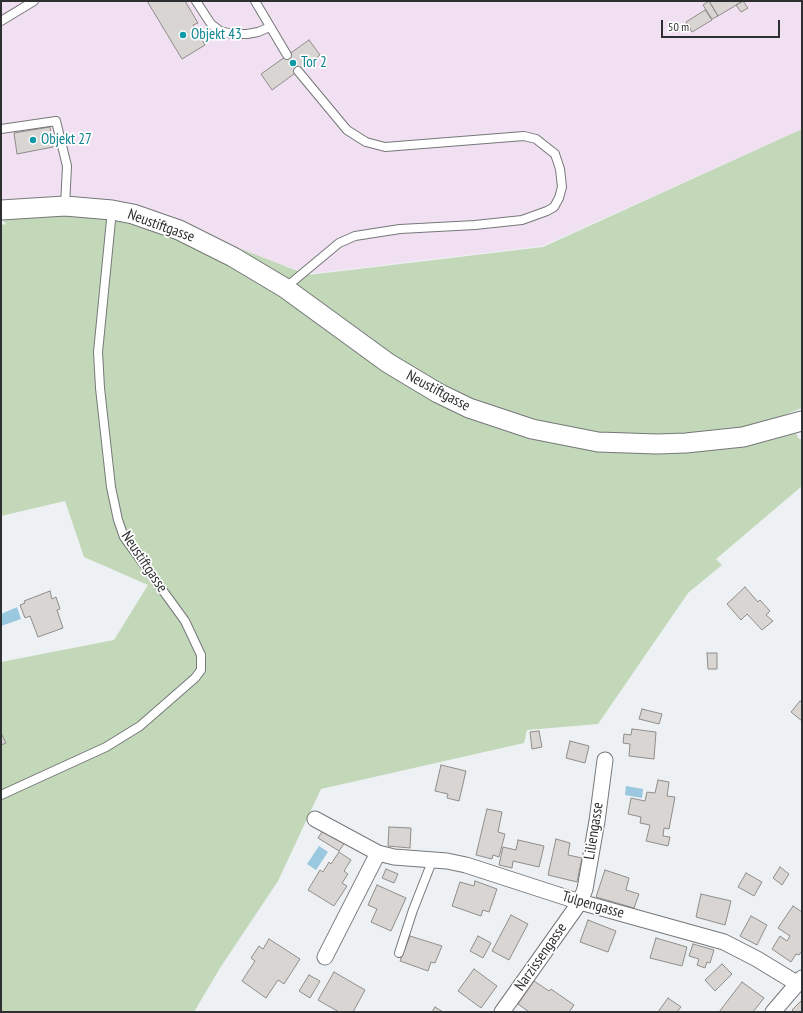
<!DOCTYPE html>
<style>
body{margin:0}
#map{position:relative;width:803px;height:1013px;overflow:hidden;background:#eef1f4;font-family:"PT Sans Narrow",sans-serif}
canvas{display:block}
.frame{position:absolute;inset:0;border:2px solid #2e2f30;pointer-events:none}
.scale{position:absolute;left:661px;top:20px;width:119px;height:18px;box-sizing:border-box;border:2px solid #2e2f30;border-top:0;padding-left:5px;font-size:12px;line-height:14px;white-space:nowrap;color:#2e2f30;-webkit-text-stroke:3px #fff;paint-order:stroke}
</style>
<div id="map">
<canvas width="803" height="1013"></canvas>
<div class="frame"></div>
<div class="scale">50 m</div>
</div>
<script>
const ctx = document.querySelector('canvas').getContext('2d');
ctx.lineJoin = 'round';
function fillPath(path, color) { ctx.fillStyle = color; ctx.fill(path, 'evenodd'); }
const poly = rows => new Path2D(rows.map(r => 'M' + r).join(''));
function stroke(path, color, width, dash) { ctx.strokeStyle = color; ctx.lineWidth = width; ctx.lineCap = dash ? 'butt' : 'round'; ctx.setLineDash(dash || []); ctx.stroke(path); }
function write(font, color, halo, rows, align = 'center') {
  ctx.font = font + ' "PT Sans Narrow",sans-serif'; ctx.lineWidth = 3.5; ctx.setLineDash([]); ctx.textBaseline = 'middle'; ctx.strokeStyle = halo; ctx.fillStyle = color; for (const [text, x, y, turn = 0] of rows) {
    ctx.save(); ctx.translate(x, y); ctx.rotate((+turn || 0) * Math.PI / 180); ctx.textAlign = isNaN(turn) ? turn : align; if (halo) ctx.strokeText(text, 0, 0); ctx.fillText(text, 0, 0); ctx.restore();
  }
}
fillPath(poly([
 [1,1,802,1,802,129,542,246,308,274,109,201,1,199]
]), '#f1e0f2');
fillPath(poly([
 [802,129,802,408,786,414,799,439,802,439,802,486,716,559,722,565,688,593,598,724,527,730,524,743,321,789,278,881,220,968,194,1012,1,1012,1,662,114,640,148,585,84,557,65,501,1,516,1,225,6,224,1,217,1,204,118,201,308,275,543,247]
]), '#c2d8b8');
fillPath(poly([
 [17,607,21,619,1,626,1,614],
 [626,786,643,789,642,798,625,795],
 [319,846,328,852,316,870,307,864]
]), '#9ac8df');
const building = poly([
 [147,1,185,1,198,23,193,25,205,45,182,59,147,1],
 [709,1,743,1,718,16,709,1],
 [709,1,718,16,712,19,703,5,709,1],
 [743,1,748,8,741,12,736,5,743,1],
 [705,10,712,20,692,32,686,22,705,10],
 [309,40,320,55,272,90,261,74,309,40],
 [50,127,53,147,17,154,14,133,50,127],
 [745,587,758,602,760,600,770,611,766,615,773,621,762,630,747,614,741,620,727,604,745,587],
 [50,591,52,599,56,597,60,609,57,610,63,628,38,637,30,616,25,618,20,605,25,603,24,601,50,591],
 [707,653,717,653,717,669,708,669,707,653],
 [800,701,802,703,802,721,791,712,800,701],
 [642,709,662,714,659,724,639,719,642,709],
 [632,729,656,732,654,759,629,756,630,744,623,743,624,734,631,735,632,729],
 [539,731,542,747,532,749,530,732,539,731],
 [1,733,6,743,1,745,1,733],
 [570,741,589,746,585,763,566,758,570,741],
 [441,765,466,771,459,801,447,798,448,794,435,791,441,765],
 [658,780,669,782,667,796,675,797,669,829,664,828,663,836,670,837,668,846,646,841,650,825,640,823,641,817,628,814,631,798,645,801,647,792,655,793,658,780],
 [487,809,502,812,498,832,505,834,499,857,493,855,492,859,476,855,487,809],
 [389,827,411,828,410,848,388,846,389,827],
 [324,829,345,842,339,851,318,838,324,829],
 [556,839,570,843,568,855,582,858,577,882,548,875,556,839],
 [518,840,544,846,539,867,513,861,512,868,499,865,503,847,516,850,518,840],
 [339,852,351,860,344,871,348,874,342,883,347,886,334,906,308,890,320,870,323,872,329,862,331,864,339,852],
 [780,867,789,874,782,885,773,878,780,867],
 [386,869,398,874,394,883,382,878,386,869],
 [605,870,629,878,626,890,639,894,634,908,596,897,605,870],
 [746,873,762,882,754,896,738,887,746,873],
 [475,881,497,889,489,912,483,910,481,916,452,906,460,882,474,886,475,881],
 [377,885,406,898,391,931,371,922,377,909,368,905,377,885],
 [701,894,731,901,725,925,696,917,701,894],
 [793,906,802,912,802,951,799,955,796,954,791,962,772,949,780,936,787,941,790,936,778,928,793,906],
 [511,915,528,924,509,960,492,951,511,915],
 [751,916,767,925,757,945,740,936,751,916],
 [588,920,616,931,608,952,580,942,588,920],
 [410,936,442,946,435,963,431,962,428,971,400,961,410,936],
 [478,936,491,943,483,958,470,951,478,936],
 [656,938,687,947,682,966,650,958,656,938],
 [269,939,300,959,284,984,278,980,266,998,242,981,255,961,251,958,259,946,263,949,269,939],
 [693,944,714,950,710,963,707,962,705,968,697,965,699,959,689,956,693,944],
 [722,964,732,974,715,991,705,980,722,964],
 [474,969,497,986,481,1008,458,991,474,969],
 [334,972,365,990,353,1012,339,1012,318,1000,334,972],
 [309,975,320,981,310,998,299,991,309,975],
 [534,981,549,991,551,989,574,1005,569,1012,529,1012,518,1004,534,981],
 [742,982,764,998,753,1012,719,1012,742,982],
 [668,998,681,1007,677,1012,658,1012,668,998],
 [802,1000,802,1012,794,1012,792,1010,802,1000],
 [435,1007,443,1012,432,1012,435,1007]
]);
fillPath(building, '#d8d5d2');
stroke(building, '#8f8d8a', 1);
const service = poly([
 [196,1,211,24,220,31,232,34,247,34,258,32,270,27],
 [255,1,287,55],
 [1,21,34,1],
 [1,129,56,121,67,166,65,206],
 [285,288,339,243,355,236,400,229,475,225,522,220,547,211,554,207,559,198,562,187,560,169,555,154,536,139,524,136,385,147,366,142,347,130,298,71],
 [1,795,106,747,140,726,195,678,201,670,201,655,185,621,124,537,118,520,111,487,100,388,98,352,112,210],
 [399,953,413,910,433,859]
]);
const minor = poly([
 [315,819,378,853,394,857,447,861,466,865,580,902,724,942,757,959,798,984],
 [325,957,378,853],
 [502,1012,580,902,585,889,597,821,605,760],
 [773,1012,802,978]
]);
const tertiary = poly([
 [1,210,65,206,112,210,133,214,179,230,233,257,285,288,388,363,438,393,469,408,532,429,598,442,657,444,686,443,743,437,802,421]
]);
stroke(service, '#757779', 10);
stroke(minor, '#757779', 17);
stroke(tertiary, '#757779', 21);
stroke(service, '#fff', 8);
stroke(minor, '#fff', 15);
stroke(tertiary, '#fff', 19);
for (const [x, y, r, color] of [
 [183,35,4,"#0f9aa8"],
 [293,63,4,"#0f9aa8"],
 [33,140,4,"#0f9aa8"]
]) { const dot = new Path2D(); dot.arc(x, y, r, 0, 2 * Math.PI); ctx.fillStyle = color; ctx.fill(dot); stroke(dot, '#fff', 1.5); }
write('15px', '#0d838f', '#fff', [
 ["Objekt 43",191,35],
 ["Tor 2",301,63],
 ["Objekt 27",41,140]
], 'left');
write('15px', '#2e2f30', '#fff', [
 ["Neustiftgasse",161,226,20],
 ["Neustiftgasse",438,391,28],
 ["Neustiftgasse",144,562,56],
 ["Liliengasse",594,831,-81],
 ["Tulpengasse",593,905,16],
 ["Narzissengasse",541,957,-55]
]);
</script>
